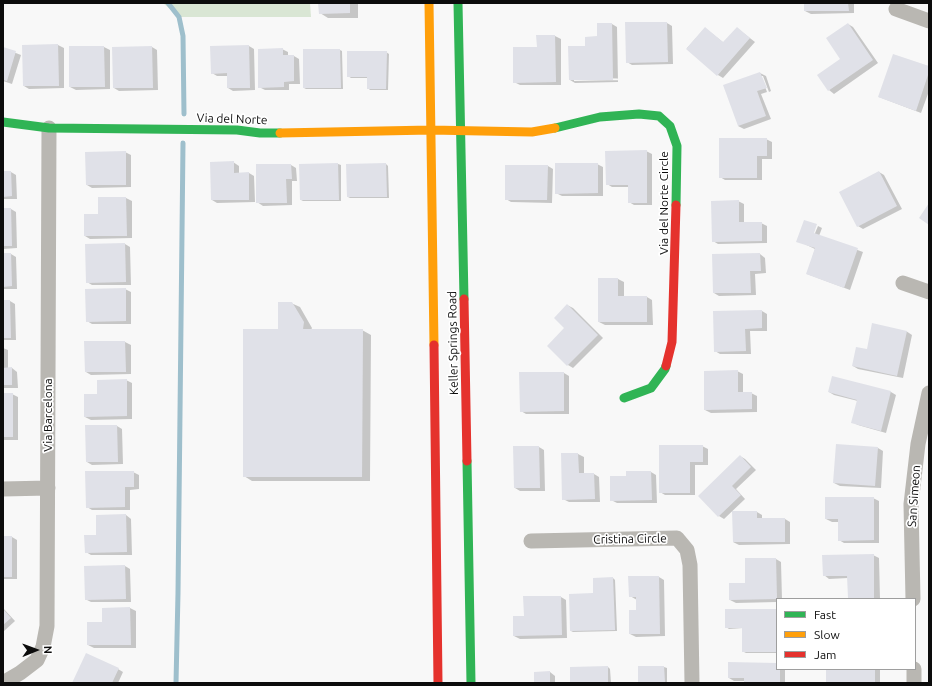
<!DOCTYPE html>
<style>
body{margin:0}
#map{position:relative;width:932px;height:686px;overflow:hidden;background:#f8f8f8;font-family:Ubuntu,sans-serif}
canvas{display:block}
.frame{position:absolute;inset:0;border:4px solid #0c0c0c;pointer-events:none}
.legend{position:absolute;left:776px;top:598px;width:140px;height:72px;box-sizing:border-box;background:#fff;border:1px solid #9e9e9e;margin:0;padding:5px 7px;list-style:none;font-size:12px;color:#0c0c0c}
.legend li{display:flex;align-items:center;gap:8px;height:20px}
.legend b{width:20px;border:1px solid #9e9e9e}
.north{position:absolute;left:16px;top:630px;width:40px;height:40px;-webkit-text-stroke:3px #fff;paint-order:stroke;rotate:89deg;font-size:11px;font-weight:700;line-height:16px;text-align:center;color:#0c0c0c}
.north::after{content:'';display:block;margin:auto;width:14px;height:18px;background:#0c0c0c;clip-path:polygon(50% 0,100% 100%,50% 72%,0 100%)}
</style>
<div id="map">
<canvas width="932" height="686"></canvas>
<div class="frame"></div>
<ul class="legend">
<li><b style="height:5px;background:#30b455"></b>Fast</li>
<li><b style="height:5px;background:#ff9f0a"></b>Slow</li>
<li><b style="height:5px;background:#e5322d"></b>Jam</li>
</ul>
<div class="north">N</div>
</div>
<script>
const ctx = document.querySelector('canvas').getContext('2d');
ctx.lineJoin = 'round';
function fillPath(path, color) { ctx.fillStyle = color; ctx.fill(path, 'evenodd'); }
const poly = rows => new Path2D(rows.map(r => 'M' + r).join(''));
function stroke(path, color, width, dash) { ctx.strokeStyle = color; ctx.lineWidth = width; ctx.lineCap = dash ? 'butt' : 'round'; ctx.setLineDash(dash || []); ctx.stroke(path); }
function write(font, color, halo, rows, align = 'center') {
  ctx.font = font + ' Ubuntu,sans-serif'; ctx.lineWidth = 3.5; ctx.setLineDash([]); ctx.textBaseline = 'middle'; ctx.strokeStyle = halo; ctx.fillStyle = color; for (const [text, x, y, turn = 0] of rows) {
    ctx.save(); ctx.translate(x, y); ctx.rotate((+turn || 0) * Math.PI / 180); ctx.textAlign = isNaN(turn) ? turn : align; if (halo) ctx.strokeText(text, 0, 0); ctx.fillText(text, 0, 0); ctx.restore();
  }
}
fillPath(poly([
 [163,3,310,3,311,17,179,17]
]), '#d9e6d4');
fillPath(poly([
 [319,3,358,3,358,18,328,18,320,13],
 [805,3,854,3,854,13,811,14,805,11],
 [667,23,672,26,673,64,632,65,627,62],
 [598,24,612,24,617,27,618,82,575,83,570,80,586,47,598,37],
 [618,78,618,80,574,81,574,79],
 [848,24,853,27,878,63,834,94,829,90,819,75,841,59],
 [705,28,724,43,737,28,755,42,723,78,718,75,687,48],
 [537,36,555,36,561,39,561,85,520,85,514,82,538,48],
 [58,45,64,48,64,88,29,89,24,86,23,46],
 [249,46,254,49,255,90,233,91,228,88,228,76,217,76,212,73],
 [70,47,104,47,110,50,110,89,76,90,70,87],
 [152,47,157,50,158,90,119,91,114,88,113,48],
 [3,48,21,55,12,84,3,81],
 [282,49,288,52,288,56,294,56,299,59,300,84,289,84,289,90,265,90,259,87],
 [340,50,342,51,343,89,306,89,304,88],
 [386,52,389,54,388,90,370,90,368,88,368,78,351,78,348,76],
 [929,67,929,91,921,113,879,97],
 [760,73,766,76,771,91,769,92,763,76,761,76,767,92,761,94,771,119,744,129,738,126],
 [766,139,772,142,772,159,762,159,762,180,725,180,720,177],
 [646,151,652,154,652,205,634,205,629,202,629,187,612,187,607,184],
 [125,152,131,155,131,187,92,188,87,185],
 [3,159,3,172,11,172,16,175,17,199,3,199],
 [233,162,239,166,239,174,249,173,254,176,255,202,217,203,212,200],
 [300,164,338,164,341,165,341,201,303,201,301,200],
 [386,164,388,166,389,198,350,198,348,197,347,165],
 [597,164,603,167,603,196,562,196,556,193],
 [257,165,291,165,296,168,297,181,292,181,292,205,263,206,257,202],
 [548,166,553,169,552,203,511,202,506,199],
 [879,172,884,175,902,209,863,229,858,226],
 [99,198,126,198,132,201,132,238,90,239,85,236,99,215],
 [738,201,744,204,744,223,761,223,767,226,767,243,718,244,713,241],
 [3,209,11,209,16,212,17,248,3,249],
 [818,226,822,228,819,236,863,252,850,290,807,274,815,249,798,241,811,237,813,238],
 [125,244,130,247,131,285,92,285,87,282],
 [3,254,11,254,16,257,17,289,3,289],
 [760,254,765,258,766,273,755,274,756,295,719,296,714,293],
 [599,279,618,279,624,282,624,297,647,297,652,300,653,325,605,325,599,322],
 [125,289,131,292,131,324,92,324,87,321],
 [3,301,10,301,15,304,16,340,3,340],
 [291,303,300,307,312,328,311,330,362,330,371,335,370,481,252,481,244,476,279,330],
 [567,305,573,308,603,338,573,368,568,365,548,346,566,328],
 [762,311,767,314,767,331,750,331,751,354,720,354,715,351],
 [906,331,912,335,903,378,858,369,853,366,868,351],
 [85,342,125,342,131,345,131,374,91,375,86,372],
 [3,348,8,350,8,369,12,368,17,372,18,388,3,388],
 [737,371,743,374,743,393,751,393,757,396,757,412,711,413,705,410],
 [564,373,569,376,569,414,526,414,521,411],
 [126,380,132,383,132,419,91,420,85,417,98,395],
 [829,392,891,392,896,395,886,433,858,425,852,422,858,401,834,395],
 [3,394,12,394,18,397,18,440,3,440],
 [117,426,122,429,123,464,92,465,87,462],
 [702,446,708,449,708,465,695,465,695,495,665,495,660,492],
 [539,447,544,450,545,491,520,491,515,488],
 [878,448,883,451,881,488,840,486,834,483],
 [562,454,578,454,584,457,584,474,594,474,599,477,600,502,569,502,563,499],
 [740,456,745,459,756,470,736,489,745,499,724,519,719,516,699,496],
 [133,472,139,475,139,489,130,490,130,510,92,510,87,507],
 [627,472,651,472,656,475,657,503,617,503,611,500,627,477],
 [873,498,879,501,879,543,844,543,839,540,839,522,832,522,826,519],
 [757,512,762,515,762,519,785,519,790,522,790,544,739,545,733,542],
 [126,515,131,519,132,555,91,555,86,552,97,536],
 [3,537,12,537,17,540,17,579,3,579],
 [873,555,879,558,880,599,852,599,849,597,848,578,829,579,824,575],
 [776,559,781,562,782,599,777,599,777,602,736,603,730,600],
 [125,566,130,569,131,602,91,602,85,599],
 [629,577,659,577,664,580,665,636,636,637,630,634,637,611,637,600,630,596],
 [613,578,615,580,617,631,573,632,571,631,595,594],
 [561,597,566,600,567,638,520,639,514,636,525,617],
 [3,608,15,621,3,632],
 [130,608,136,611,136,648,94,648,88,645,103,623,103,609],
 [777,610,777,653,746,653,744,652,743,628,729,629,726,627],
 [777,664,777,669,785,669,785,683,745,683,745,681,734,681,729,678],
 [608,667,610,669,611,683,571,683],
 [639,667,664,667,667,668,667,683,639,683],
 [118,669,123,672,118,683,73,683],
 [827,669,880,669,880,683,827,683],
 [550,672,555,676,555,683,535,683]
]), '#0003');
stroke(poly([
 [168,3,179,17,183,36,184,114],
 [176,683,178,593,183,143]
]), '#9ebfcc', 5);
fillPath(poly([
 [318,3,350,3,350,13,319,14],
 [804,3,848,3,849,11,804,11],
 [625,22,667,22,668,62,626,63],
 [597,23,612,23,613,80,569,80,568,46,585,46,585,37,597,36],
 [848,23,873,60,828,91,817,75,840,59,826,38],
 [705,27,723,42,737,27,750,38,717,76,686,49],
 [536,35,555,35,556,82,513,83,513,47,537,47],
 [58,44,59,86,23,86,22,45],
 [249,45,250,88,227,88,227,73,211,74,210,46],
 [69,46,104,46,105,87,69,87],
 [152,46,153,88,113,88,112,47],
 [3,47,16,51,7,81,3,80],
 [283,48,283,55,294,55,294,81,284,82,284,87,258,88,258,49],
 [303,49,340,49,341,88,303,88],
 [347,51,387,51,386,89,367,89,367,77,347,77],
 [893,54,929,66,929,72,916,111,878,97],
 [760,72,767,88,757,91,766,116,738,126,723,85],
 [719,138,767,138,767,156,757,156,757,178,719,178],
 [647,150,647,203,628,203,628,185,606,185,605,151],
 [126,151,126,185,86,185,85,152],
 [234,161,234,173,249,172,249,200,211,200,210,162],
 [338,163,339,200,300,200,299,164],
 [386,163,387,197,347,197,346,164],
 [555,163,598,163,598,193,555,194],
 [256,164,291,164,292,179,286,179,287,203,256,203],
 [505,165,548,165,547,200,505,200],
 [3,171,11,171,12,196,3,197],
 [879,171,897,206,857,227,839,192],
 [98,197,126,197,127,236,84,236,84,214,98,214],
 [739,200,739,222,762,222,762,241,712,242,711,201],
 [929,203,929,225,919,218],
 [3,208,11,208,12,246,3,246],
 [804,220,817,224,814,233,858,248,844,288,806,274,815,248,796,242],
 [125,243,126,282,86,283,85,244],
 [3,253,11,253,12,286,3,287],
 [760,253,761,271,750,271,751,293,713,293,712,254],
 [598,278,618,278,618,296,647,296,647,322,598,322],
 [126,288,126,321,86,322,85,289],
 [3,300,10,300,11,338,3,338],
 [278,302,292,302,304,322,303,329,363,329,362,477,243,477,243,329,278,329],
 [567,304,598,335,567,366,547,346,564,328,554,318],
 [762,310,762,328,745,329,746,351,714,352,713,311],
 [872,323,907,331,897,376,852,366,856,347,867,349],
 [84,341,125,341,126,372,85,372],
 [12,367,12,385,3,385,3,368],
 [738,370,738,392,752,392,752,409,704,410,704,371],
 [519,372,564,372,564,411,520,412],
 [832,376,891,391,881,431,851,423,857,400,828,392],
 [127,379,127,416,84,417,84,394,97,394,97,380],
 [3,393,13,393,13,437,3,437],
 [85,425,117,425,118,462,86,462],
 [836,444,878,447,875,486,833,483],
 [659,445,703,445,703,462,690,462,690,493,659,493],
 [513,446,539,446,540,488,514,488],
 [561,453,578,453,579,473,594,473,595,499,562,500],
 [740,455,751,467,732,486,741,495,718,517,698,496],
 [85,471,134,471,134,487,125,487,125,507,86,508],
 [626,471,651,471,652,500,610,501,610,476,626,476],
 [825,497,874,497,874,540,838,541,838,519,825,519],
 [732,511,757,511,757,518,785,518,785,542,733,542],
 [126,514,127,552,85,553,84,535,96,535,96,515],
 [3,536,12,536,12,577,3,577],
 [874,554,874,598,848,598,847,576,823,576,822,555],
 [745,558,776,558,777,599,729,600,729,583,745,583],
 [125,565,126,599,85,600,84,566],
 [628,576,659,576,660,634,629,634,629,610,636,610,636,597,629,597],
 [613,577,615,630,570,631,569,594,593,593,593,578],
 [523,596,561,596,562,635,513,636,513,616,524,616],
 [130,607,131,645,87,645,87,622,102,622,102,608],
 [3,609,11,618,3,625],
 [725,609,777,609,777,652,742,652,742,628,725,628],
 [86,653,119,668,112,683,72,683],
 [728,662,777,663,777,669,780,669,780,683,744,683,744,678,728,678],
 [608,666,608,683,570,683,570,667],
 [638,666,664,666,665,683,638,683],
 [826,669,875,669,875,683,826,683],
 [550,671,550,683,534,683,534,672]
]), '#e0e1e8');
stroke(poly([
 [896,9,929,21],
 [903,283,929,292],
 [3,489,48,488],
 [531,541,677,538,687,550,690,565,692,683],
 [913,599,911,504,918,444,929,393],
 [914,669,914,683],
 [3,683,20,673,37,660,43,647,47,626,49,128]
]), '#b9b7b2', 15);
stroke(poly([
 [458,3,464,299],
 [3,122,49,128,237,130,260,133,280,133],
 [555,128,600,117,639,114,659,116,670,126,677,146,676,205],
 [624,398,651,388,665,369,666,366],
 [467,461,471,683]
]), '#30b455', 9);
stroke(poly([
 [429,3,434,345],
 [280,133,431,130,532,132,555,128]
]), '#ff9f0a', 9);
stroke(poly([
 [464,299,467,461],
 [434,345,438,683],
 [666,366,672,342,676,205]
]), '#e5322d', 9);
write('12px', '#0c0c0c', '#fff', [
 ["Via del Norte",232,119,2],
 ["Via del Norte Circle",664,203,-90],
 ["Keller Springs Road",453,343,-91],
 ["Via Barcelona",48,415,-90],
 ["San Simeon",914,496,-86],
 ["Cristina Circle",630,539,-1]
]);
</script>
